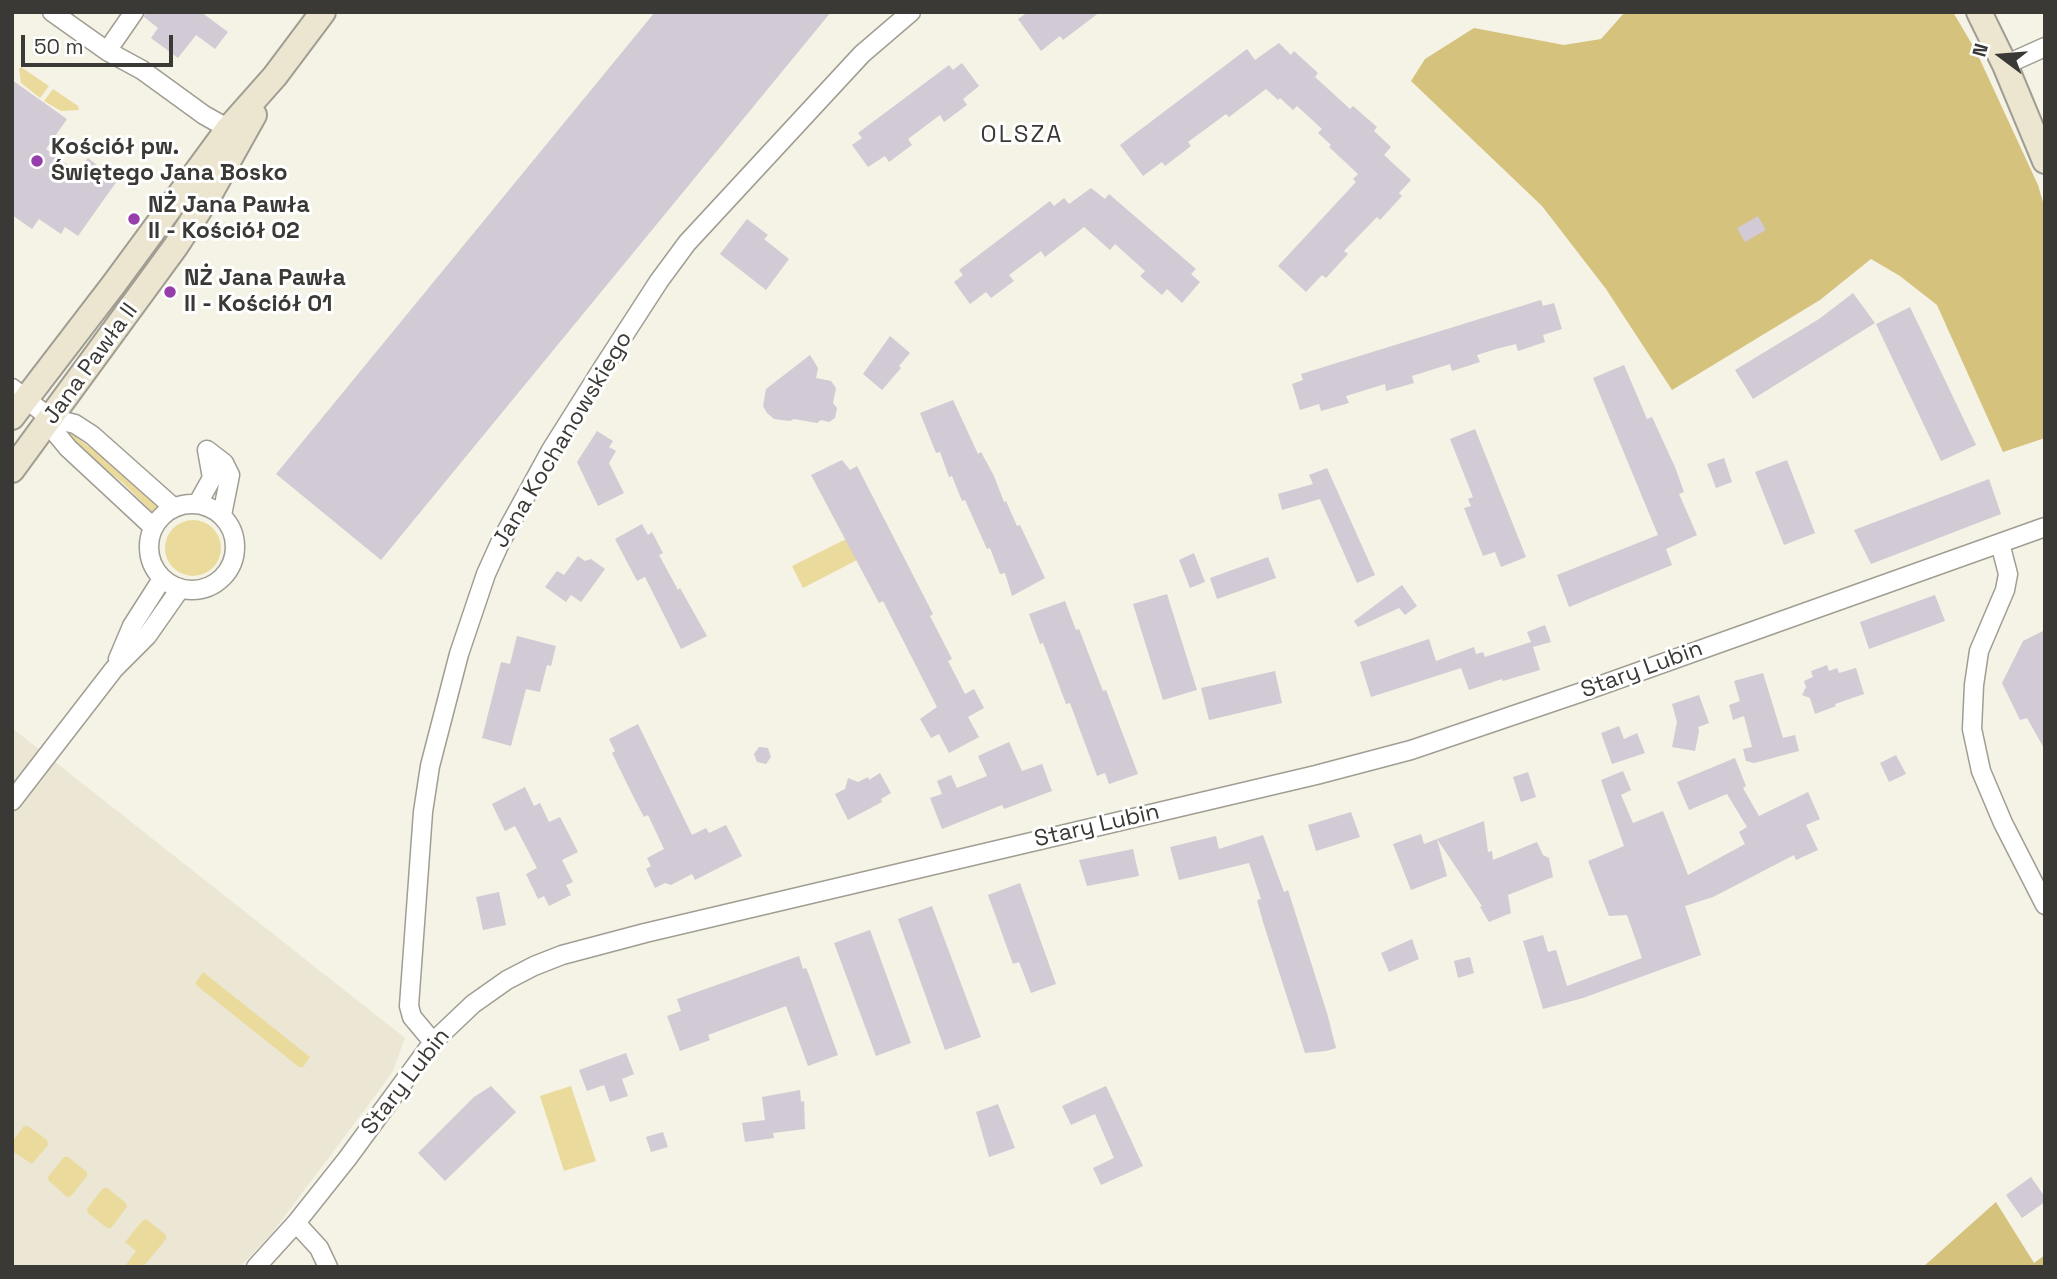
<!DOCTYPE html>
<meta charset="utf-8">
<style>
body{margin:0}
#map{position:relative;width:2057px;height:1279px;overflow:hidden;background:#f5f2e6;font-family:"Space Grotesk",sans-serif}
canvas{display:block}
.frame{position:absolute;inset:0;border:14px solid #3a3935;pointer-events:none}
.north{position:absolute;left:1966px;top:21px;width:70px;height:70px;-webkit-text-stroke:5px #fff;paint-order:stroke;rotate:286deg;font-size:19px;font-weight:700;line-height:28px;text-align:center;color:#3a3935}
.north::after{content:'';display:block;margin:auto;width:24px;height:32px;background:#3a3935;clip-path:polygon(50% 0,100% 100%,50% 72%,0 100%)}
.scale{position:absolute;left:21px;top:35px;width:152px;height:32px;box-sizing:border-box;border:4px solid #3a3935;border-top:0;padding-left:9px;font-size:21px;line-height:24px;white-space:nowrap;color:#3a3935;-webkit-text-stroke:5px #fff;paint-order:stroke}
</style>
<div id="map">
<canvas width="2057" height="1279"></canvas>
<div class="frame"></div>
<div class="north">N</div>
<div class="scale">50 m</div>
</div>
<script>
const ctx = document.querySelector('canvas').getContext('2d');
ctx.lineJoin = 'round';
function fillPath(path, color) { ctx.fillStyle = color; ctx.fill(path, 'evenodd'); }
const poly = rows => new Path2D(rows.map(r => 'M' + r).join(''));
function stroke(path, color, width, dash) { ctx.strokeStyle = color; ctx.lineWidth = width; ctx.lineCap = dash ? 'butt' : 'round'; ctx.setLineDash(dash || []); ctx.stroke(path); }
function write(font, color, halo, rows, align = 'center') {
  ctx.font = font + ' "Space Grotesk",sans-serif'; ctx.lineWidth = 6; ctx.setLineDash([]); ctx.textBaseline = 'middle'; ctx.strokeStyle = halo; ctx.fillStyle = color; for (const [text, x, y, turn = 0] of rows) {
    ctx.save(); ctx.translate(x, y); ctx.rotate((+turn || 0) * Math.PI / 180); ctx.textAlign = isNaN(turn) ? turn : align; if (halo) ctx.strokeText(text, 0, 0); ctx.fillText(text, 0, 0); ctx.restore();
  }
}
fillPath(poly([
 [12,728,405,1038,393,1071,378,1092,272,1233,240,1267,12,1267]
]), '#ebe7d4');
fillPath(poly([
 [21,67,49,86,40,98,21,83,19,69],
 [53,89,78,106,79,110,61,111,44,101],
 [66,429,128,477,158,508,153,513,123,483,64,437],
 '165 548a28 28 0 1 1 56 0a28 28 0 1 1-56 0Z',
 [846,539,857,560,803,588,792,566],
 [203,972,310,1057,303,1067,299,1067,196,985,196,982],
 [571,1086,596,1161,564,1171,540,1096],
 [24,1126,28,1126,47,1140,48,1145,32,1164,12,1151,12,1142],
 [64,1157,68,1157,87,1172,87,1176,71,1196,67,1197,49,1181,48,1177],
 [103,1188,107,1188,126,1203,127,1207,111,1228,107,1228,88,1213,87,1209],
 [146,1219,166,1235,166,1239,143,1267,124,1267,136,1251,125,1242,143,1220]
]), '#eadb9d');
fillPath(poly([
 [1625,12,1953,12,1976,51,2038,185,2045,209,2045,438,2003,452,1937,305,1900,276,1871,259,1820,300,1672,390,1606,289,1542,206,1411,81,1425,59,1474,28,1564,45,1601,39],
 [1996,1202,2034,1263,2045,1255,2045,1267,1923,1267]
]), '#d5c27c');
fillPath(poly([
 [145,12,201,12,228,32,215,49,196,35,178,58,151,38,158,28,144,17],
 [655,12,831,12,381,560,276,474],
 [1028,12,1100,12,1063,40,1060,36,1041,51,1018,19],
 [1279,43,1291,55,1294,51,1318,73,1315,77,1350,109,1353,106,1377,127,1374,131,1391,147,1384,155,1411,180,1399,193,1402,196,1380,220,1377,217,1344,251,1348,254,1326,278,1322,275,1306,292,1278,266,1356,182,1353,179,1358,174,1329,147,1331,145,1318,133,1322,129,1297,106,1293,110,1280,98,1278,100,1266,89,1229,117,1226,114,1188,142,1191,146,1165,166,1162,162,1143,176,1120,145,1247,49,1255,60],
 [962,63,979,86,963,99,967,105,944,122,940,115,908,139,912,145,889,162,885,156,868,167,852,145,862,138,858,133,949,65,953,70],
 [12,80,67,119,46,149,77,172,88,158,117,181,78,236,65,227,61,234,39,219,32,229,12,215],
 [1091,188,1105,199,1109,194,1196,269,1191,274,1200,282,1182,303,1167,289,1162,295,1140,276,1145,271,1115,244,1110,250,1084,227,1045,257,1041,251,1009,275,1014,281,991,298,986,292,970,304,954,282,963,275,959,270,1050,201,1054,206,1064,198,1069,204],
 [1758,216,1766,230,1745,242,1737,228],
 [747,219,768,235,764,239,789,259,766,290,720,254],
 [1853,293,1875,323,1753,399,1735,370,1819,319],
 [1541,300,1543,306,1554,303,1562,329,1543,335,1545,342,1518,351,1516,344,1496,349,1477,355,1480,362,1452,371,1450,364,1412,376,1414,383,1386,391,1385,384,1346,396,1349,403,1321,411,1319,404,1300,410,1292,384,1303,380,1301,374],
 [1910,307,1976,445,1941,461,1876,324],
 [890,336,910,353,899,366,901,368,882,390,863,374],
 [810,355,818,368,816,378,831,381,836,388,833,403,837,408,835,418,829,422,821,420,817,423,794,419,790,421,774,419,767,413,763,406,766,389],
 [1624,365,1647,419,1652,417,1675,467,1684,492,1679,494,1697,535,1666,549,1672,565,1569,607,1557,575,1658,535,1593,378],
 [953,400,978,454,981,452,994,476,1004,502,1006,501,1017,526,1020,525,1045,578,1012,596,1005,573,1000,574,990,548,987,549,965,500,962,501,952,476,949,477,940,452,936,453,920,413],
 [1475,429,1526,557,1501,567,1495,552,1483,556,1464,508,1471,506,1468,499,1473,497,1450,439],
 [597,431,613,441,609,447,616,451,609,463,624,493,598,506,577,462],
 [1724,458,1732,482,1716,488,1707,464],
 [842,460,850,470,857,466,933,614,930,616,952,659,948,661,965,694,974,689,984,708,968,717,979,737,949,753,939,734,931,738,920,719,937,707,883,601,879,603,811,475],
 [1787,460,1815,533,1784,545,1755,472],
 [1327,468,1375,575,1357,583,1320,499,1282,510,1278,494,1313,484,1309,475],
 [1989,479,2001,514,1871,564,1854,530],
 [642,524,648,535,652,532,663,553,659,555,678,590,680,588,707,636,681,649,645,577,637,581,615,539],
 [1194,553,1205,582,1190,588,1179,560],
 [578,556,585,561,591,559,605,569,581,602,571,595,566,602,545,587,557,571,564,575],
 [1268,557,1276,578,1217,599,1210,578],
 [1402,585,1417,606,1405,615,1399,608,1358,627,1354,621],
 [1167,594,1197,690,1163,700,1133,604],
 [1935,595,1945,621,1869,649,1860,622],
 [1065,601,1076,630,1079,629,1103,691,1106,690,1138,774,1109,784,1105,773,1097,776,1070,703,1066,704,1043,643,1040,644,1029,614],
 [1545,625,1551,642,1533,647,1540,670,1503,681,1502,679,1469,690,1461,668,1371,697,1360,662,1429,639,1436,661,1474,647,1476,654,1483,652,1485,657,1531,642,1527,632],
 [2045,630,2045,750,2027,718,2020,720,2002,683,2023,641],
 [517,636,556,646,551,666,547,665,540,692,526,689,511,746,482,738,501,662,510,664],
 [1827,665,1829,671,1837,668,1839,673,1856,668,1864,694,1835,704,1836,706,1815,714,1810,698,1802,695,1806,687,1804,681,1813,677,1811,671],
 [1275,671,1282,703,1209,720,1201,688],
 [1763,673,1783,738,1795,735,1799,751,1754,763,1746,761,1743,749,1752,747,1744,716,1733,720,1729,705,1740,701,1734,681],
 [1699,695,1709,723,1698,727,1699,731,1695,751,1672,747,1677,722,1672,704],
 [638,724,692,835,706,828,709,833,726,825,742,856,695,880,692,874,671,885,665,883,655,888,646,869,651,866,647,858,664,849,648,815,644,817,634,798,612,753,615,751,609,739],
 [1619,726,1624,739,1637,733,1645,753,1612,764,1601,733],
 [1009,742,1022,771,1042,764,1052,791,1004,809,1002,805,942,829,930,798,942,794,937,781,951,775,957,788,987,776,978,756],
 [759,747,768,748,771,757,766,764,757,762,754,754],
 [1896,755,1906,774,1889,782,1880,763],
 [1735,758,1746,786,1743,788,1759,816,1808,792,1820,819,1806,825,1818,850,1796,860,1794,855,1713,897,1685,906,1701,955,1583,998,1543,1009,1523,941,1543,935,1548,952,1556,950,1567,986,1642,958,1627,915,1609,916,1588,861,1624,846,1601,780,1623,771,1631,790,1621,795,1633,823,1663,811,1688,875,1745,844,1739,832,1747,827,1727,794,1689,810,1677,782],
 [1528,772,1536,797,1521,802,1513,777],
 [880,773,891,793,881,799,882,802,848,820,835,794,845,789,848,778,858,782,868,777,869,780],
 [525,787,534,806,540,803,549,822,560,817,578,852,562,860,573,882,566,885,571,895,549,906,544,896,538,899,526,874,537,868,515,826,505,831,492,804],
 [1351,812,1360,837,1316,851,1308,825],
 [1484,821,1488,852,1492,851,1493,860,1537,842,1543,855,1549,858,1553,877,1508,895,1511,913,1489,922,1480,907,1482,906,1437,839],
 [1421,834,1424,844,1437,839,1447,876,1411,890,1393,844],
 [1263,835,1284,892,1288,890,1327,1013,1336,1048,1326,1051,1305,1053,1263,922,1257,900,1261,899,1249,863,1179,880,1170,847,1216,836,1219,849],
 [1133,849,1139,876,1087,886,1079,860],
 [1020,883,1056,984,1031,993,1019,962,1013,964,988,895],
 [499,892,506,925,483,930,476,897],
 [932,906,981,1037,945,1050,898,919],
 [870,930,911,1043,876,1056,834,943],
 [1412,939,1419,959,1389,972,1381,953],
 [799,956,803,969,806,968,809,975,838,1055,808,1066,786,1006,708,1035,710,1040,680,1051,667,1016,681,1011,677,999],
 [1470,957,1474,973,1458,978,1454,961],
 [626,1053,634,1074,622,1079,628,1096,610,1102,604,1085,587,1091,579,1070],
 [491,1086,516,1112,445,1181,418,1153,474,1097],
 [1106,1086,1143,1166,1101,1185,1093,1168,1114,1158,1095,1114,1071,1125,1062,1106],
 [800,1090,801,1102,804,1101,805,1129,773,1133,774,1138,745,1142,742,1123,765,1120,762,1097],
 [998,1104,1015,1148,989,1157,976,1112],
 [663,1132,668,1147,651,1152,646,1137],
 [2031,1177,2045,1197,2045,1202,2022,1218,2006,1195]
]), '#d2cad4');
const street = poly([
 [52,12,107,51,142,70,204,115,236,133],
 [107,51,134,12],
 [2005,65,2045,47],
 [12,388,50,418,75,424,92,435,173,507],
 [50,418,54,431,68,448,153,527],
 [207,450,224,463,230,475,222,515],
 [198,503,212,478,207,450],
 '149 547a43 43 0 1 1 86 0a43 43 0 1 1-86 0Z',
 [2000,543,2008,574,2005,590,1979,651,1974,685,1972,729,1981,771,2003,823,2045,905],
 [118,659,132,626,162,579],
 [12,801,114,669,147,636,180,589],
 [433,1042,412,1017,409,1006,423,812,430,766,459,654,486,574,500,543,551,450,602,369,659,281,687,243,862,54,911,12],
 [296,1223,319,1248,328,1267],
 [256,1267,296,1223,347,1159,433,1042,473,1004,507,980,534,966,562,955,645,933,1316,775,1411,750,1582,692,2045,527]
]);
const secondary = poly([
 [1979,12,2005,65,2045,161],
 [12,417,114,284,228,129,275,76,323,12],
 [12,470,176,246,211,192,254,115]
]);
stroke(street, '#a09d92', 21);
stroke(secondary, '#a09d92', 28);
stroke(street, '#fff', 18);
stroke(secondary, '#ece6d0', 24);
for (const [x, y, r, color] of [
 [37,161,7,"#963eab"],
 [134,219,7,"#963eab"],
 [170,292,7,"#963eab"]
]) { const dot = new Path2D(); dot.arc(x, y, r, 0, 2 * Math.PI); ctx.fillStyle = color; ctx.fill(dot); stroke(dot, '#fff', 2.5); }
write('bold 23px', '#3a3935', '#fff', [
 ["Kościół pw.",51,148],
 ["Świętego Jana Bosko",51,174],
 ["NŻ Jana Pawła",148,206],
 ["II - Kościół 02",148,232],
 ["NŻ Jana Pawła",184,279],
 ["II - Kościół 01",184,305]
], 'left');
write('23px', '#3a3935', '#fff', [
 ["Jana Pawła II",91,364,-54],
 ["Jana Kochanowskiego",563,440,-59],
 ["Stary Lubin",1642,670,-20],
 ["Stary Lubin",1097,826,-13],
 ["Stary Lubin",406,1082,-52]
]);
ctx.letterSpacing = '2px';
write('24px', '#3a3935', '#fff', [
 ["OLSZA",1022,135]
]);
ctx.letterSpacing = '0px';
</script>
